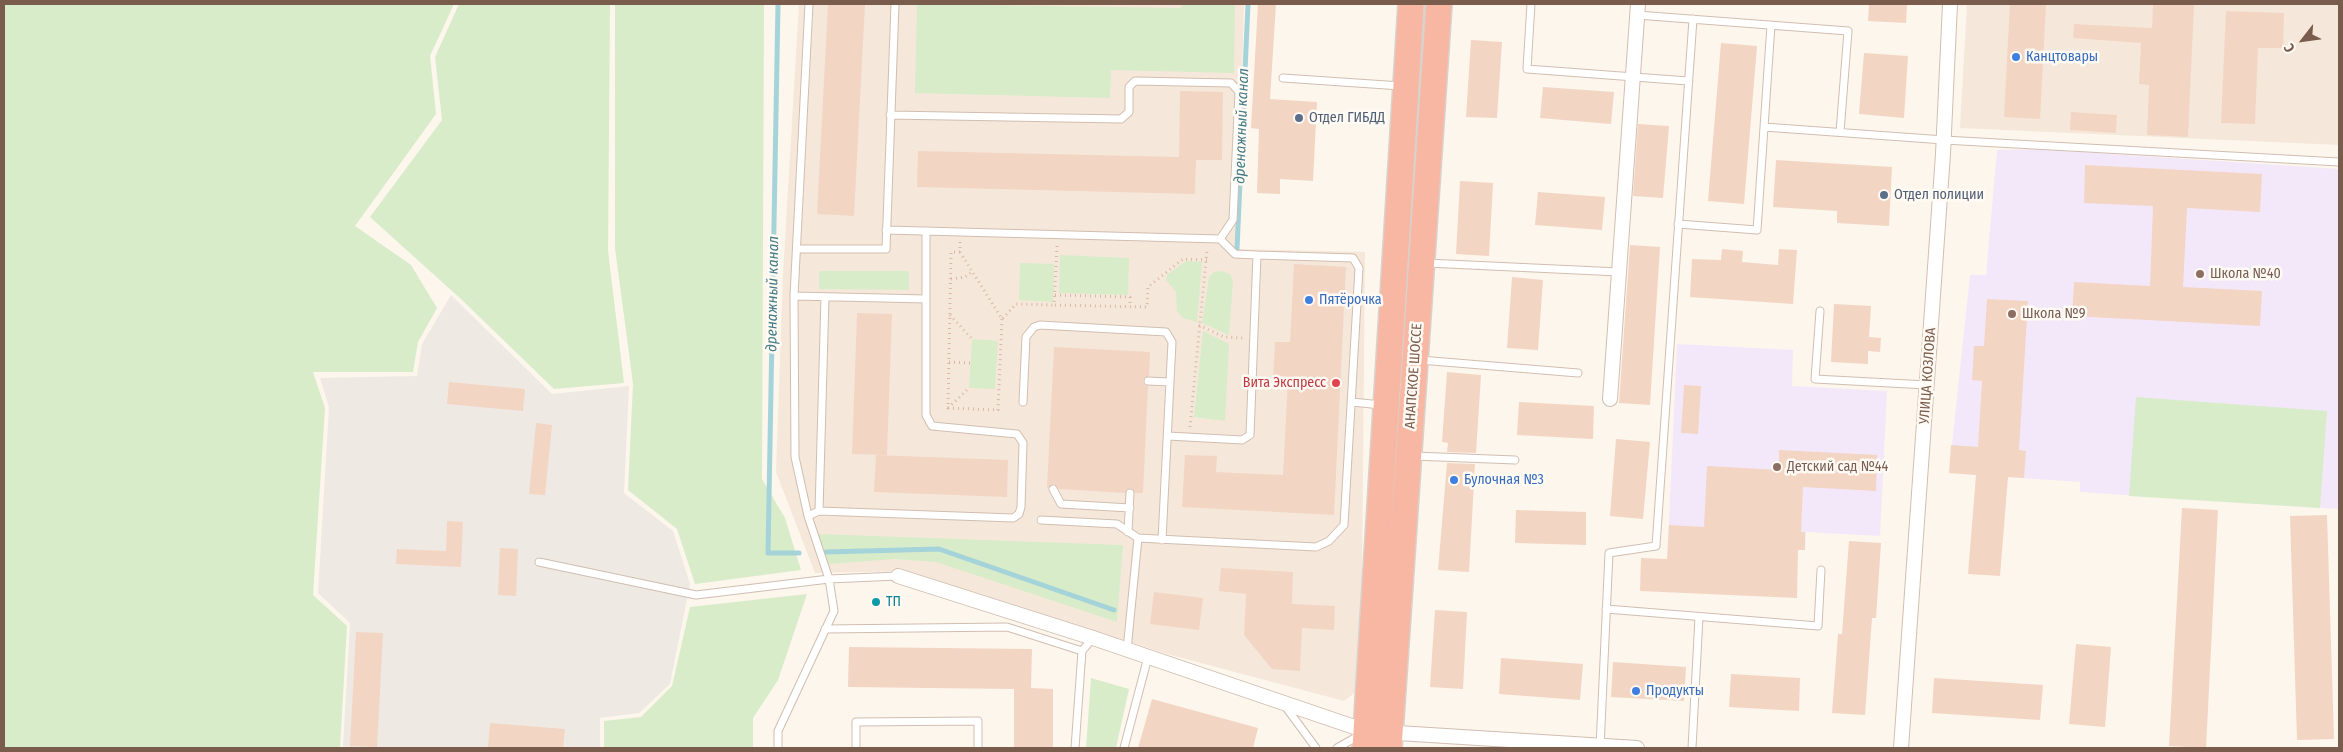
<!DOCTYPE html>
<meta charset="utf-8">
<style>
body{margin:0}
#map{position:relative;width:2343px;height:752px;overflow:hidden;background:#fdf6ec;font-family:"Fira Sans Condensed",sans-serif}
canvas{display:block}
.frame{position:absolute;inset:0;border:5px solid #7a5c4d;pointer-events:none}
.north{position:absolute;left:2278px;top:15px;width:50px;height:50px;-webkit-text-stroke:4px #fffaf3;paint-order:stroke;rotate:240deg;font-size:14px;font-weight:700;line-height:20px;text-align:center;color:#7a5c4d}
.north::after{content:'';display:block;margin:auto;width:18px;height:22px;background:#7a5c4d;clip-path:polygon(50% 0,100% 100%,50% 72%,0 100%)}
</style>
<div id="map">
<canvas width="2343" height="752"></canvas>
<div class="frame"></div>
<div class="north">С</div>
</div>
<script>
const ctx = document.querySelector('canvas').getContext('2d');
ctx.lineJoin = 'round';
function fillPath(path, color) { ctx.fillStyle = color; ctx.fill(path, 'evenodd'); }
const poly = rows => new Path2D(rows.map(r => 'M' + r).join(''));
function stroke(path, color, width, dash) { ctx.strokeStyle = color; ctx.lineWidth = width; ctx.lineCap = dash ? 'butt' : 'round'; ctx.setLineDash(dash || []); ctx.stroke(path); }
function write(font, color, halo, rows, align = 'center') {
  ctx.font = font + ' "Fira Sans Condensed",sans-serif'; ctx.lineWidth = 5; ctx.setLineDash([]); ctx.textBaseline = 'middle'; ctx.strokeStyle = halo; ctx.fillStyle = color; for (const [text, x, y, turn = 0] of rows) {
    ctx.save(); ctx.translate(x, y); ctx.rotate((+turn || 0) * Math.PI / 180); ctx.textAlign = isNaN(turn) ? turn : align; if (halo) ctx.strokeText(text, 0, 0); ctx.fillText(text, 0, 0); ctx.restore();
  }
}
fillPath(poly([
 [799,4,1244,4,1237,249,1365,252,1361,688,1344,701,1167,654,907,571,815,573,776,472,783,274],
 [1967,4,2339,4,2339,145,1960,128]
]), '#f5e8da');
fillPath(poly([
 [451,295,552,394,629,386,624,493,673,531,690,584,670,684,639,713,600,718,600,748,358,748,343,746,350,623,318,593,329,407,320,378,417,376,422,344]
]), '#efe9e4');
fillPath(poly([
 [2037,149,2339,169,2339,509,2080,492,2080,482,1949,473,1970,275,1986,275,1997,150],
 [1677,344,1793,350,1792,386,1887,391,1880,536,1806,532,1805,550,1668,543]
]), '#f3e8fa');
fillPath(poly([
 [4,4,454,4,430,56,436,114,355,226,411,265,437,308,418,342,413,372,313,372,325,408,313,595,347,626,340,748,4,748],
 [459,4,610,4,608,251,624,383,554,389,463,301,370,217,442,120,435,57],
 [615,4,764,4,762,479,785,518,801,570,695,584,677,529,628,490,633,384,615,248],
 [917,4,1181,8,1182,4,1235,4,1234,73,1111,70,1110,98,915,93],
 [1060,255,1129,258,1128,295,1059,293],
 [1186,261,1202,262,1197,322,1183,318,1177,311,1176,292,1166,280,1167,275],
 [1020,263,1054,264,1053,302,1019,300],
 [819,271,909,271,909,290,819,289],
 [1222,271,1230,274,1233,281,1229,335,1202,323,1209,277,1214,272],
 [1203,331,1229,344,1225,421,1194,417],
 [972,339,998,341,995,389,969,388],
 [2136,397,2327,411,2320,508,2129,496],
 [818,534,1123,545,1117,622,936,562,894,559,829,564],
 [807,594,778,680,753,718,753,748,604,748,604,721,641,717,672,686,690,607],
 [1091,678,1129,689,1116,748,1086,748]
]), '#d8ecc9');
stroke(poly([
 [778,4,768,553,799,553],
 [1237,249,1248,4],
 [826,552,939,549,1114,610]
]), '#a5d3da', 5);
fillPath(poly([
 [828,4,865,4,854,216,817,214],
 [1258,4,1276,4,1270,99,1317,102,1313,181,1280,179,1280,194,1257,193,1259,129,1251,128],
 [1869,4,1907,4,1906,23,1868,21],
 [2010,4,2046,4,2040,119,2004,117],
 [2153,4,2194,5,2188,137,2147,135,2149,85,2139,84,2141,43,2073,38,2074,24,2152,28],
 [2226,11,2284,13,2283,48,2258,48,2255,124,2221,123],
 [1471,40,1502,42,1497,118,1466,117],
 [1721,43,1757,46,1744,204,1708,201],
 [1864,53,1908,56,1904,118,1859,114],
 [1543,87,1614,92,1611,124,1540,118],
 [1180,91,1223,92,1222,160,1196,160,1195,194,917,187,918,151,1179,157],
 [2071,112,2117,115,2116,133,2070,130],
 [1638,124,1669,126,1663,198,1633,196],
 [1776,160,1892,167,1889,226,1837,223,1837,211,1773,207],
 [2085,165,2262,174,2260,212,2187,208,2183,287,2262,291,2260,326,2072,316,2074,282,2150,286,2153,206,2084,203],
 [1460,181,1493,183,1489,256,1456,254],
 [1538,192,1605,197,1602,230,1535,225],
 [1630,245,1660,247,1650,405,1619,403],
 [1722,249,1743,251,1742,262,1778,265,1779,249,1797,250,1793,304,1690,297,1692,259,1721,260],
 [1294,264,1346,267,1334,515,1182,507,1185,455,1217,456,1216,472,1283,475,1288,379,1273,379,1275,342,1290,342],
 [1512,277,1543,280,1538,350,1507,348],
 [1987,299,2028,301,2019,450,2026,451,2024,478,2008,477,2000,576,1968,574,1976,475,1949,473,1951,445,1978,447,1982,381,1972,380,1974,346,1984,346],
 [1834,304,1871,306,1869,337,1881,338,1880,352,1868,351,1868,364,1831,362],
 [857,313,892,314,887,455,852,454],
 [1054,347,1150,352,1149,376,1143,380,1144,384,1148,386,1143,493,1135,493,1130,488,1125,493,1059,489,1054,484,1047,488],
 [1447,372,1481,375,1476,453,1447,452,1448,443,1442,442],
 [449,382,525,389,523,411,447,404],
 [1684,385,1701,386,1698,434,1681,433],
 [1519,402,1594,406,1593,439,1517,435],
 [536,423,552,425,545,495,529,494],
 [1616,439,1650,442,1643,519,1610,516],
 [1779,450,1877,455,1876,491,1803,487,1801,532,1805,532,1805,550,1798,550,1797,598,1640,591,1641,558,1667,559,1669,525,1704,527,1707,466,1779,470],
 [876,455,1008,460,1007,497,874,492],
 [1447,463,1475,464,1469,572,1438,570],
 [2182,508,2218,510,2206,748,2169,746],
 [1516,510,1586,512,1586,545,1515,543],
 [2327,515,2334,739,2297,740,2290,516],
 [447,521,463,522,461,567,396,564,397,549,446,551],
 [1849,541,1881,543,1876,618,1872,618,1865,715,1832,713,1838,634,1842,634],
 [500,548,518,549,516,596,498,595],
 [1221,568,1293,572,1292,604,1335,606,1334,630,1302,628,1300,671,1272,669,1244,635,1246,594,1219,591],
 [1154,592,1203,598,1199,630,1150,624],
 [1435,610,1467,612,1463,689,1430,687],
 [356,632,383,633,377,747,350,746],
 [2076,644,2111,647,2105,727,2069,724],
 [849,647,1032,649,1031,688,1053,689,1053,748,1014,748,1014,689,848,687],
 [1501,658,1583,664,1580,700,1499,694],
 [1613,662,1686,667,1684,701,1611,697],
 [1731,674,1800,678,1799,711,1729,707],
 [1934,678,2043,685,2040,720,1932,713],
 [1152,699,1258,728,1253,748,1138,748],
 [490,723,565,729,563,748,488,748]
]), '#f3d5c3');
const lane = poly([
 [809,4,794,296,795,457,808,516,829,579,898,576],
 [1531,4,1527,69,1688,81],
 [1637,15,1848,31,1840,132],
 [1283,78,1401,86],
 [890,115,1121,119,1129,112,1129,87,1135,81,1231,83,1239,92,1233,220,1220,239],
 [1764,127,1944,140,2339,162],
 [1678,224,1757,230,1771,25],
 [886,230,1220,239,1235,254,1257,255],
 [926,231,926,299],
 [797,249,886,249,895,4],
 [1427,263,1619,272],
 [794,296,926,299,926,415,932,426,1017,434,1023,443,1021,507,1019,514,1013,518,819,511,808,516],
 [1820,311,1815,379,1927,385],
 [1420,360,1578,373],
 [1148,381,1170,382],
 [1023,402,1026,337,1034,327,1040,325,1166,332,1172,342,1162,540],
 [1352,402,1381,405],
 [1414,456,1515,460],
 [1053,489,1061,504,1130,508],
 [819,511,825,297],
 [1041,520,1117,524,1138,538],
 [1128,532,1130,493],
 [539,562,696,595,829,579,834,611,778,731,778,748],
 [1606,609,1818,626,1821,570],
 [825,629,1007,627,1082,651],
 [1127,650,1138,538,1316,547,1329,541,1344,525,1359,268,1353,258,1257,255,1250,435,1242,440,1168,436],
 [1285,706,1316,748],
 [1600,747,1609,553,1656,546,1693,19],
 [856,748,856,722,978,721,978,748],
 [1075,748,1082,651,1093,638],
 [1124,748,1148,657],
 [1337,748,1360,735],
 [1692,748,1699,617]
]);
const street = poly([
 [1610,399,1638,4],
 [898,576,1093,638,1366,731,1637,748],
 [1901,748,1943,154,1950,4]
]);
const highway = poly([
 [1365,748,1411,4],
 [1389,748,1439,4]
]);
stroke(lane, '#d1beb0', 9);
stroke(street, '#d1beb0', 16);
stroke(highway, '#dad1cd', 28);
stroke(poly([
 [960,242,960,252,1002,319,1016,304,1054,305],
 [1057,246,1054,305,1147,307,1148,287,1183,259,1207,260],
 [960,252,951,252,948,408,998,410,1002,319],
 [951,279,965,277,972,272],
 [1055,295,1130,297,1130,307],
 [950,315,972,339],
 [1199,325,1224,337,1243,338],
 [949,362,970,363],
 [948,408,969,388],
 [1190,427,1207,250]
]), '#d9b8a5', 3, [1, 4]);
stroke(lane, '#fff', 7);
stroke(street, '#fff', 14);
stroke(highway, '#f7b7a3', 25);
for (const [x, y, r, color] of [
 [2016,57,5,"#3f7fe0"],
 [1299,118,5,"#5c6f8a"],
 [1884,195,5,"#5c6f8a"],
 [2200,274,5,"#8d6e63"],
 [1309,300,5,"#3f7fe0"],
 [2012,314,5,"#8d6e63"],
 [1336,383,5,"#e0444e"],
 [1777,467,5,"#8d6e63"],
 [1454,480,5,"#3f7fe0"],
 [876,602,5,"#0f9aa8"],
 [1636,691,5,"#3f7fe0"]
]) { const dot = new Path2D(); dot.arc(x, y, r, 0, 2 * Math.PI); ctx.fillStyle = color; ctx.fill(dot); stroke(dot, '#fffaf3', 2); }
write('14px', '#366cbe', '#fffaf3', [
 ["Канцтовары",2026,57],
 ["Пятёрочка",1319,300],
 ["Булочная №3",1464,480],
 ["Продукты",1646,691]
], 'left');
write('14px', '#4e5e75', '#fffaf3', [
 ["Отдел ГИБДД",1309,118],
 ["Отдел полиции",1894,195]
], 'left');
write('14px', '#785e54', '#fffaf3', [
 ["Школа №40",2210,274],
 ["Школа №9",2022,314],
 ["Детский сад №44",1787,467]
], 'left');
write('14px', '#7a5c4d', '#fffaf3', [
 ["АНАПСКОЕ ШОССЕ",1414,376,-86],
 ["УЛИЦА КОЗЛОВА",1928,376,-86]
]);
write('14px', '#be3a42', '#fffaf3', [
 ["Вита Экспресс",1326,383]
], 'right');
write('14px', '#0d838f', '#fffaf3', [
 ["ТП",886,602]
], 'left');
write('italic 15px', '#437c86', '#fffaf3', [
 ["дренажный канал",1242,126,-88],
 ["дренажный канал",773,294,-89]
]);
</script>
